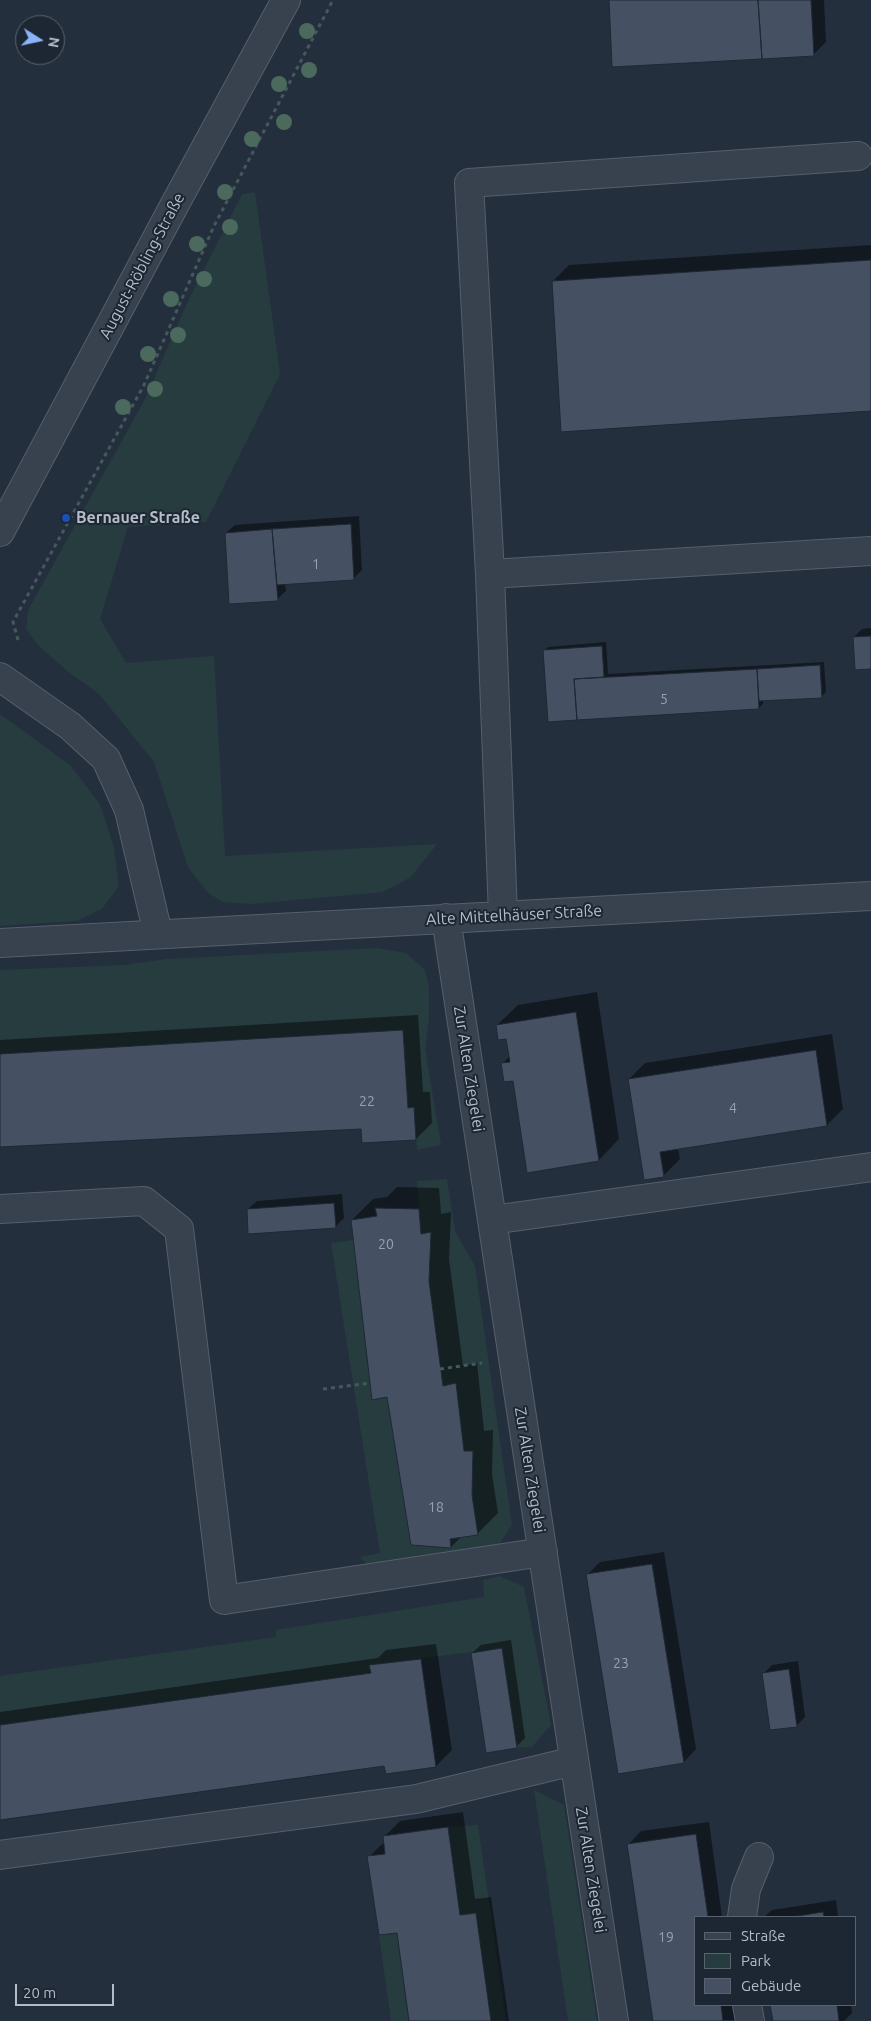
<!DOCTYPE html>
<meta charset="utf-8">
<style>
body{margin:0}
#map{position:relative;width:871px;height:2021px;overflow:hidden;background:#242f3e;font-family:Ubuntu,sans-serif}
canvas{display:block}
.legend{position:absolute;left:694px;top:1916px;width:162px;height:90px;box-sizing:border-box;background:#1d2633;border:1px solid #59626f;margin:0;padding:6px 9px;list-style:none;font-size:15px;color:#b4bcc9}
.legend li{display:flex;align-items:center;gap:10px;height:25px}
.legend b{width:25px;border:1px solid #59626f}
.north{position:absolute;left:15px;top:15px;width:50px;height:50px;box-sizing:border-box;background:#1d2633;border:1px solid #59626f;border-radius:50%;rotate:100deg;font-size:14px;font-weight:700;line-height:20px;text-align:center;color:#b4bcc9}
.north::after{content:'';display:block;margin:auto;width:18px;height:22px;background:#8ab4f8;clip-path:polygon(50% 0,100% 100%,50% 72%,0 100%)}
.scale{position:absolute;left:15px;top:1984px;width:99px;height:22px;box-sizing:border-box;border:2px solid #b4bcc9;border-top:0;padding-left:6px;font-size:15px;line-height:18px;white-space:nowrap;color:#b4bcc9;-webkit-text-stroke:4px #1d2633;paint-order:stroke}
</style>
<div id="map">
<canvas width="871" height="2021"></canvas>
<ul class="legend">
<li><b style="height:6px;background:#38414e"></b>Straße</li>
<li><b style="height:14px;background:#263c3f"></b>Park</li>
<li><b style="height:14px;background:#455162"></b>Gebäude</li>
</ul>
<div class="north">N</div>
<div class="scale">20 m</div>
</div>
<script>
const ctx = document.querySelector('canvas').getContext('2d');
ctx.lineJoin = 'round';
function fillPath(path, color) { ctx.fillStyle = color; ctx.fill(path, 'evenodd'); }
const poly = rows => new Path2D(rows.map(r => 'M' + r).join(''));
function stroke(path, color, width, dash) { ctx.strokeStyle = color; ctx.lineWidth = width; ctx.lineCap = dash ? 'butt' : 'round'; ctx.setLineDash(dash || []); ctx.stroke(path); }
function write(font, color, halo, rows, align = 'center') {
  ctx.font = font + ' Ubuntu,sans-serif'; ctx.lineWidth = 4; ctx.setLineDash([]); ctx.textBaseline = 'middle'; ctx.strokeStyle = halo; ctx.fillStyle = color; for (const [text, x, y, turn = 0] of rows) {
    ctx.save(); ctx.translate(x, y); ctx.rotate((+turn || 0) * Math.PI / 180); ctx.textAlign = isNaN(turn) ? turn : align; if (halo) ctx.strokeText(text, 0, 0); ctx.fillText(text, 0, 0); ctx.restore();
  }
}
fillPath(poly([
 [255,192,280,374,206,522,128,527,100,619,126,663,214,656,225,856,437,844,411,877,383,892,251,904,223,902,208,893,188,867,154,762,99,694,67,671,38,645,26,629,28,610,145,399,188,301,242,194],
 [0,714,70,765,100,804,114,847,119,886,102,909,77,921,0,926],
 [377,948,406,953,425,970,429,987,429,1019,425,1049,441,1145,417,1150,414,1107,0,1054,0,970,124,965,167,959],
 [447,1179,455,1231,475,1266,512,1525,499,1545,368,1565,360,1557,380,1553,331,1243,353,1240,351,1220,376,1216,375,1208,419,1209,417,1181],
 [500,1576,524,1587,551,1725,532,1747,517,1748,502,1648,370,1665,371,1673,0,1725,0,1676,276,1637,276,1630,484,1597,483,1580],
 [534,1790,564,1805,597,2021,568,2021],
 [478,1825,506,2021,491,2021,476,1913,460,1915,448,1827],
 [397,1933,409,2021,391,2021,379,1935]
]), '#263c3f');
fillPath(poly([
 [610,0,824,0,826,42,814,54],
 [871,245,871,409,553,281,569,265],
 [359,516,362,570,354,578,285,583,286,591,277,599,226,533,235,525],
 [871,628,871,668,854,637,862,629],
 [606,642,608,674,824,662,826,692,822,696,763,700,763,704,759,708,550,721,544,651,548,647],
 [597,992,619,1139,599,1160,514,1080,502,1064,510,1056,507,1037,497,1025,518,1005],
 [418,1015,423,1092,430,1092,432,1123,416,1139,362,1127,0,1145,0,1040],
 [832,1034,843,1109,827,1125,678,1148,680,1159,664,1175,629,1079,645,1063],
 [397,1187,439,1188,441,1214,451,1212,449,1259,463,1366,477,1363,484,1431,493,1430,492,1474,498,1513,477,1534,462,1536,451,1547,412,1543,388,1396,352,1220,373,1199,387,1197],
 [342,1194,344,1218,335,1227,248,1209,257,1201],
 [664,1552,696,1749,684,1762,587,1575,600,1562],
 [511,1640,525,1738,517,1746,472,1653,481,1645],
 [436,1644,452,1750,436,1766,386,1764,0,1819,0,1712,378,1658,386,1650],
 [798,1661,805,1717,797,1725,764,1673,772,1665],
 [463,1812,475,1899,491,1897,509,2021,410,2021,398,1931,369,1857,385,1841,384,1837,400,1821],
 [709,1822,722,1917,695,1917,695,2005,735,2005,737,2020,654,2021,629,1844,641,1831],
 [836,1900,838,1917,764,1917,772,1910],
 [771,2005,851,2005,852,2013,844,2021,774,2021]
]), '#0007');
const building = poly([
 [609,0,758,0,762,59,612,67,609,0],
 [758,0,811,0,814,56,762,59,758,0],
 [871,260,871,411,561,432,552,281,871,260],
 [351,524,354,580,277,585,272,529,351,524],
 [272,529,278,601,229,604,225,533,272,529],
 [871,636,871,669,855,670,853,637,871,636],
 [602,646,604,677,574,679,577,720,548,722,543,650,602,646],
 [820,665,822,698,759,701,757,669,820,665],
 [757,669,759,709,577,720,574,679,757,669],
 [576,1012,599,1161,527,1173,513,1081,504,1082,501,1063,510,1062,506,1039,498,1040,496,1025,576,1012],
 [403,1030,408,1108,414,1107,416,1140,362,1143,361,1129,0,1147,0,1054,403,1030],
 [816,1050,827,1126,660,1152,664,1177,644,1180,628,1079,816,1050],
 [334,1203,336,1228,248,1234,247,1209,334,1203],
 [375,1208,419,1209,421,1234,431,1232,429,1281,443,1386,456,1383,464,1451,473,1451,472,1495,478,1535,450,1539,451,1548,411,1545,387,1397,372,1400,351,1220,377,1216,375,1208],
 [652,1564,684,1763,618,1774,586,1574,652,1564],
 [502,1648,517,1748,486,1753,471,1653,502,1648],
 [421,1659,436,1767,386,1774,384,1766,0,1820,0,1725,371,1673,369,1665,421,1659],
 [789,1669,797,1727,770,1730,762,1673,789,1669],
 [448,1827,460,1915,476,1913,491,2021,409,2021,397,1933,379,1935,367,1856,385,1854,383,1836,448,1827],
 [696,1834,708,1917,695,1917,695,2005,721,2005,723,2021,653,2021,627,1844,696,1834],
 [823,1912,824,1917,791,1917,823,1912],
 [770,2005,837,2005,839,2021,773,2021,770,2005]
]);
fillPath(building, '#455162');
stroke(building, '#1f2835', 1);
const minor = poly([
 [0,532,175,204,286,0],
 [490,574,469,183,858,156],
 [0,677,70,726,106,759,129,810,158,934],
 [503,915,490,574,871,551],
 [446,918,614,2021],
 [0,943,871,896],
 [0,1209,144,1201,179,1229,224,1600,543,1552],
 [492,1220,871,1167],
 [0,1855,416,1799,574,1761],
 [742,1917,746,1889,759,1857],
 [747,2005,750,2021]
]);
stroke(minor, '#565f6c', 30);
stroke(poly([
 [18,640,13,622,144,385,214,226,333,0],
 [440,1369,482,1363],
 [323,1389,370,1383]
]), '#44595c', 3, [4, 4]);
stroke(minor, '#38414e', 28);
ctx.fillStyle = '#4b6a5d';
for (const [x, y] of [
 [307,31],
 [309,70],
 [279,84],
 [284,122],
 [252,139],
 [225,192],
 [230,227],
 [197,244],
 [204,279],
 [171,299],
 [178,335],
 [148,354],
 [155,389],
 [123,407]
]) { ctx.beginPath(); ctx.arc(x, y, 8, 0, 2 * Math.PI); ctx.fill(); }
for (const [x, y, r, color] of [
 [66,518,5,"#1a4fb4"]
]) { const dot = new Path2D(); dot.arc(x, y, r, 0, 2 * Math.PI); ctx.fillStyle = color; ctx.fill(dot); stroke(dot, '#1d2633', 2); }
write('14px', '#98a1af', null, [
 ["1",316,564],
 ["5",664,699],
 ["22",367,1101],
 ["4",733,1108],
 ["20",386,1244],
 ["18",436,1507],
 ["23",621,1663],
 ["19",666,1937]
]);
write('16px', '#b4bcc9', '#1d2633', [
 ["August-Röbling-Straße",142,266,-62],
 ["Alte Mittelhäuser Straße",514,915,-3],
 ["Zur Alten Ziegelei",469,1069,81],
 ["Zur Alten Ziegelei",530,1470,81],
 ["Zur Alten Ziegelei",591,1870,81]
]);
write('bold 16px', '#b4bcc9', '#1d2633', [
 ["Bernauer Straße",76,518]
], 'left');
</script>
